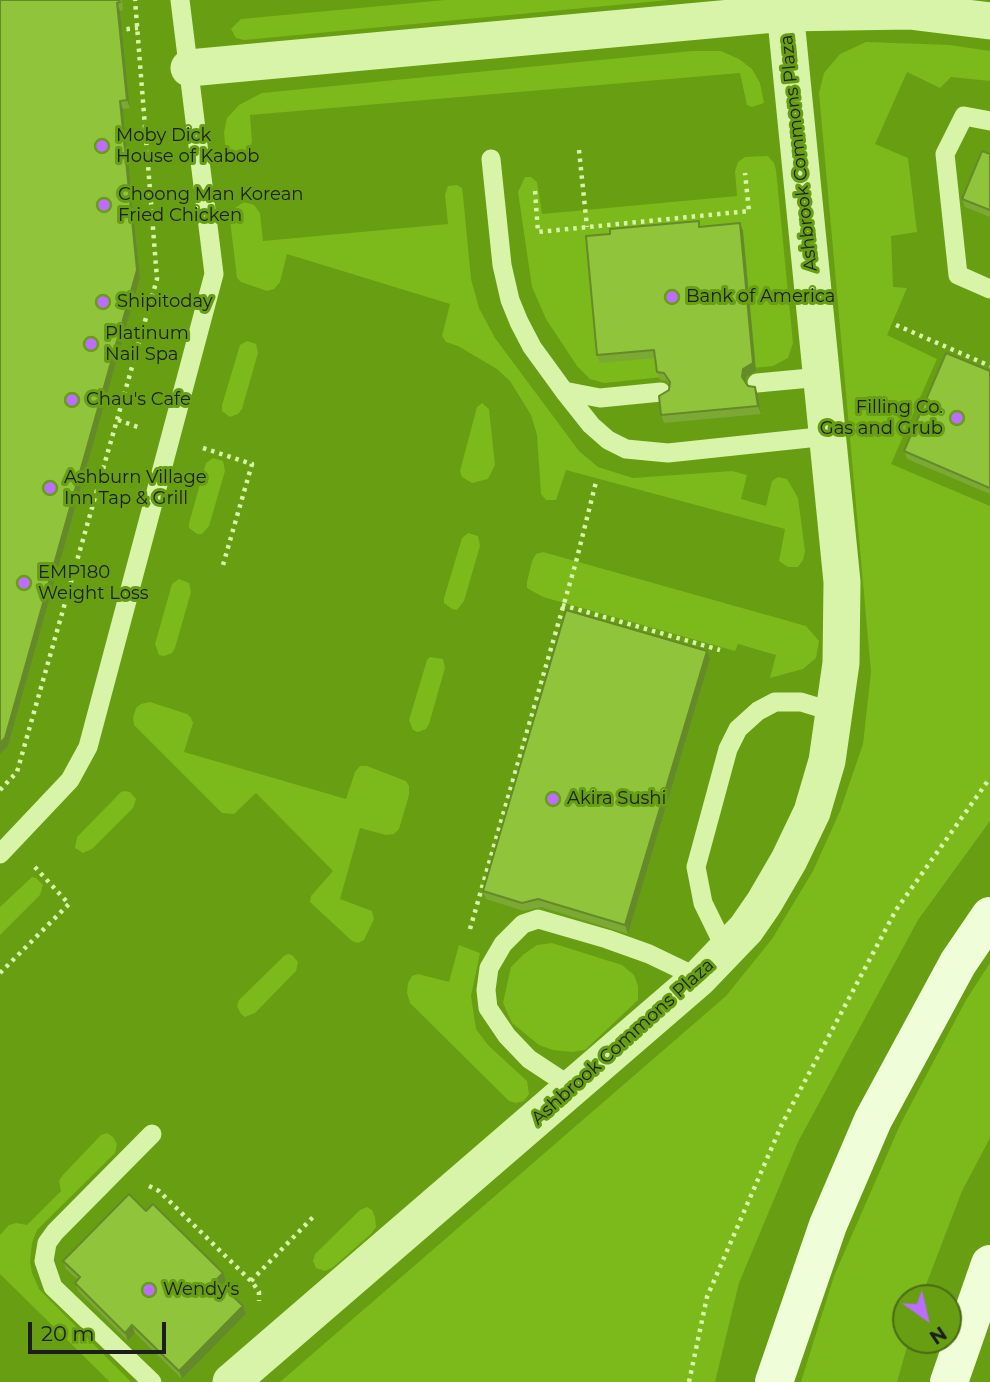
<!DOCTYPE html>
<style>
body{margin:0}
#map{position:relative;width:990px;height:1382px;overflow:hidden;background:#679e12;font-family:Montserrat,sans-serif}
canvas{display:block}
.north{position:absolute;left:892px;top:1284px;width:70px;height:70px;box-sizing:border-box;background:#679e12;border:2px solid #496a16;border-radius:50%;rotate:146deg;font-size:19px;font-weight:700;line-height:28px;text-align:center;color:#1d1d1d}
.north::after{content:'';display:block;margin:auto;width:24px;height:32px;background:#bc6cff;clip-path:polygon(50% 0,100% 100%,50% 72%,0 100%)}
.scale{position:absolute;left:28px;top:1322px;width:138px;height:32px;box-sizing:border-box;border:4px solid #1d1d1d;border-top:0;padding-left:9px;font-size:21px;line-height:24px;white-space:nowrap;color:#1d1d1d;-webkit-text-stroke:5px #679e12;paint-order:stroke}
</style>
<div id="map">
<canvas width="990" height="1382"></canvas>
<div class="north">N</div>
<div class="scale">20 m</div>
</div>
<script>
const ctx = document.querySelector('canvas').getContext('2d');
ctx.lineJoin = 'round';
function fillPath(path, color) { ctx.fillStyle = color; ctx.fill(path, 'evenodd'); }
const poly = rows => new Path2D(rows.map(r => 'M' + r).join(''));
function stroke(path, color, width, dash) { ctx.strokeStyle = color; ctx.lineWidth = width; ctx.lineCap = dash ? 'butt' : 'round'; ctx.setLineDash(dash || []); ctx.stroke(path); }
function write(font, color, halo, rows, align = 'center') {
  ctx.font = font + ' Montserrat,sans-serif'; ctx.lineWidth = 6; ctx.setLineDash([]); ctx.textBaseline = 'middle'; ctx.strokeStyle = halo; ctx.fillStyle = color; for (const [text, x, y, turn = 0] of rows) {
    ctx.save(); ctx.translate(x, y); ctx.rotate((+turn || 0) * Math.PI / 180); ctx.textAlign = isNaN(turn) ? turn : align; if (halo) ctx.strokeText(text, 0, 0); ctx.fillText(text, 0, 0); ctx.restore();
  }
}
fillPath(poly([
 [445,0,669,0,244,40,236,38,231,29,241,19],
 [866,42,950,45,990,51,990,81,951,77,940,88,907,72,875,144,908,158,917,232,891,236,893,287,907,288,887,335,937,359,891,464,990,506,990,821,918,920,798,1142,739,1283,715,1382,280,1382,726,996,772,939,813,871,840,811,863,744,871,672,819,93,824,73,840,54],
 [692,51,721,51,739,59,752,69,760,83,764,103,752,107,747,105,740,73,250,115,252,142,247,154,233,156,225,144,224,132,227,118,239,105,262,93],
 [768,156,774,163,776,170,793,343,788,358,773,366,604,383,590,379,577,366,546,319,532,287,518,192,525,177,531,177,537,182,542,214,737,196,735,171,738,162,745,157],
 [457,185,462,188,463,195,471,279,479,308,495,338,579,451,598,467,633,478,732,471,747,475,741,499,766,506,772,481,778,477,787,479,798,498,805,551,803,560,798,567,788,567,779,561,785,529,566,470,556,500,546,500,541,494,537,435,531,415,510,381,497,369,458,346,446,342,442,336,450,304,287,254,280,282,274,289,267,291,241,282,237,278,229,212,244,202,254,205,260,213,263,241,448,224,445,195,448,186],
 [247,341,256,344,258,353,242,409,238,414,230,417,222,411,222,405,240,345],
 [482,403,489,409,495,465,488,479,472,483,462,477,460,471,477,407],
 [213,458,223,461,225,471,209,526,202,534,197,534,189,528,189,523,206,463],
 [468,533,478,536,480,546,464,601,457,610,452,609,444,603,444,598,462,538],
 [543,552,806,626,819,641,816,658,803,669,770,678,776,655,738,644,735,651,543,597,527,588,527,582,532,561,536,554],
 [179,579,189,583,191,592,175,648,172,653,164,656,159,655,155,644,172,584],
 [430,657,443,659,445,668,429,724,426,729,418,732,413,730,409,720,427,660],
 [150,702,187,714,191,718,193,723,184,752,346,799,355,772,360,766,367,766,406,781,409,786,409,795,399,829,394,834,386,835,360,828,340,899,372,911,374,919,364,940,358,943,352,941,310,902,311,896,333,871,256,793,234,814,222,813,134,725,133,718,136,708,141,704],
 [125,791,130,792,136,799,133,808,92,849,83,853,75,848,77,837,121,792],
 [32,877,36,878,43,885,40,895,0,935,0,907],
 [552,943,622,965,634,975,638,986,638,1000,585,1050,572,1052,553,1050,539,1045,512,1023,503,1003,511,967,524,954,537,945],
 [459,945,480,953,471,996,476,1029,488,1045,527,1081,529,1094,524,1101,516,1103,509,1101,410,1003,407,993,408,983,412,976,418,974,449,982],
 [288,954,292,955,298,962,296,971,255,1013,245,1017,241,1014,237,1006,239,1000,284,956],
 [990,963,990,1138,962,1191,921,1298,906,1298,906,1340,909,1340,897,1382,801,1382,834,1276,900,1125,966,1000],
 [107,1133,113,1137,117,1144,115,1153,37,1230,32,1243,30,1262,32,1273,39,1289,131,1382,110,1382,0,1274,0,1235,9,1225,16,1223,27,1225,61,1191,59,1181,62,1176,101,1135],
 [367,1207,372,1210,375,1217,376,1227,371,1234,332,1268,325,1271,316,1268,313,1261,315,1254,360,1210]
]), '#7cb91a');
stroke(poly([
 [118,30,138,28],
 [579,150,587,227],
 [535,191,538,232,749,211,745,173],
 [896,325,990,366],
 [118,420,138,427],
 [203,448,252,464,223,565],
 [562,605,720,650],
 [0,790,17,772,157,279,135,0],
 [470,929,576,562,596,482],
 [0,973,69,904,34,866],
 [149,1186,159,1191,253,1283,259,1292,259,1301],
 [251,1281,316,1214],
 [689,1382,707,1297,782,1124,896,910,990,778]
]), '#d8f4a9', 4.5, [3.5, 5]);
stroke(poly([
 [990,121,964,116,945,154,958,275,990,289],
 [491,159,502,265,510,300,519,322,532,347,564,391,591,425,608,440,626,449,668,453,828,436],
 [757,383,821,377],
 [564,391,600,398,661,392],
 [0,854,70,780,88,747,214,274,180,0],
 [726,950,703,903,696,867,728,749,738,729,758,711,775,702,801,702,834,712],
 [573,1088,529,1059,507,1036,488,1008,486,990,489,968,503,944,523,924,538,919,607,939,649,954,699,978],
 [152,1382,53,1287,44,1261,47,1243,55,1232,152,1134]
]), '#d8f4a9', 19);
stroke(poly([
 [189,68,785,13,909,11,990,21],
 [231,1382,699,978,746,929,764,903,789,860,812,812,827,761,841,663,842,582,784,0]
]), '#d8f4a9', 37);
stroke(poly([
 [774,1382,828,1225,873,1120,958,963,990,916],
 [949,1382,990,1264]
]), '#effdd9', 38);
fillPath(poly([
 [0,0,122,0,123,10,120,11,130,108,123,109,140,278,8,746],
 [990,154,990,217,965,207,962,199],
 [740,223,743,231,756,371,746,377,746,382,758,395,761,414,664,423,661,415,670,385,667,381,660,380,657,372,655,358,600,363,597,355,610,234],
 [990,371,990,494,907,459,904,451],
 [710,659,628,934,541,907,524,911,486,899,483,891],
 [146,1211,226,1281,221,1286,243,1306,246,1314,182,1379,135,1333,128,1341,78,1291,75,1283,78,1280,66,1269,63,1261]
]), '#7ca933');
fillPath(poly([
 [117,3,120,11,130,108,127,100],
 [120,101,123,109,140,278,8,746,0,754,0,743],
 [740,223,743,231,756,371,746,377,745,385,742,377,743,369],
 [755,387,758,395,761,414,758,406],
 [707,651,710,659,628,934,625,925],
 [223,1273,226,1281,219,1288,216,1280],
 [243,1306,246,1314,182,1379,179,1371],
 [132,1325,135,1333,128,1341,125,1333]
]), '#658a29');
const building = poly([
 [0,0,119,0,120,2,117,3,127,100,120,101,137,270,5,738,0,743,0,0],
 [982,151,990,154,990,210,962,199,982,151],
 [699,221,699,227,740,223,753,363,743,369,742,377,748,386,755,387,758,406,661,415,659,396,669,390,670,382,664,373,657,372,654,350,597,355,586,236,610,234,610,229,699,221],
 [946,353,990,371,990,488,904,451,946,353],
 [566,610,707,651,625,925,538,899,522,903,483,891,566,610],
 [129,1194,146,1211,153,1204,223,1273,216,1280,243,1306,179,1371,132,1325,125,1333,75,1283,80,1277,63,1261,129,1194]
]);
fillPath(building, '#90c53b');
stroke(building, '#658a29', 2);
for (const [x, y, r, color] of [
 [102,146,7,"#bc6cff"],
 [104,205,7,"#bc6cff"],
 [672,297,7,"#bc6cff"],
 [103,302,7,"#bc6cff"],
 [91,344,7,"#bc6cff"],
 [72,400,7,"#bc6cff"],
 [957,418,7,"#bc6cff"],
 [50,488,7,"#bc6cff"],
 [24,583,7,"#bc6cff"],
 [553,799,7,"#bc6cff"],
 [149,1290,7,"#bc6cff"]
]) { const dot = new Path2D(); dot.arc(x, y, r, 0, 2 * Math.PI); ctx.fillStyle = color; ctx.fill(dot); stroke(dot, '#679e12', 2.5); }
write('18px', '#1d1d1d', '#679e12', [
 ["Moby Dick",116,136],
 ["House of Kabob",116,157],
 ["Choong Man Korean",118,195],
 ["Fried Chicken",118,216],
 ["Bank of America",686,297],
 ["Shipitoday",117,302],
 ["Platinum",105,334],
 ["Nail Spa",105,355],
 ["Chau's Cafe",86,400],
 ["Filling Co.",943,408,"right"],
 ["Gas and Grub",943,429,"right"],
 ["Ashburn Village",64,478],
 ["Inn Tap & Grill",64,499],
 ["EMP180",38,573],
 ["Weight Loss",38,594],
 ["Akira Sushi",567,799],
 ["Wendy's",163,1290]
], 'left');
write('18px', '#1d1d1d', '#679e12', [
 ["Ashbrook Commons Plaza",799,153,-96],
 ["Ashbrook Commons Plaza",623,1042,-42]
]);
</script>
